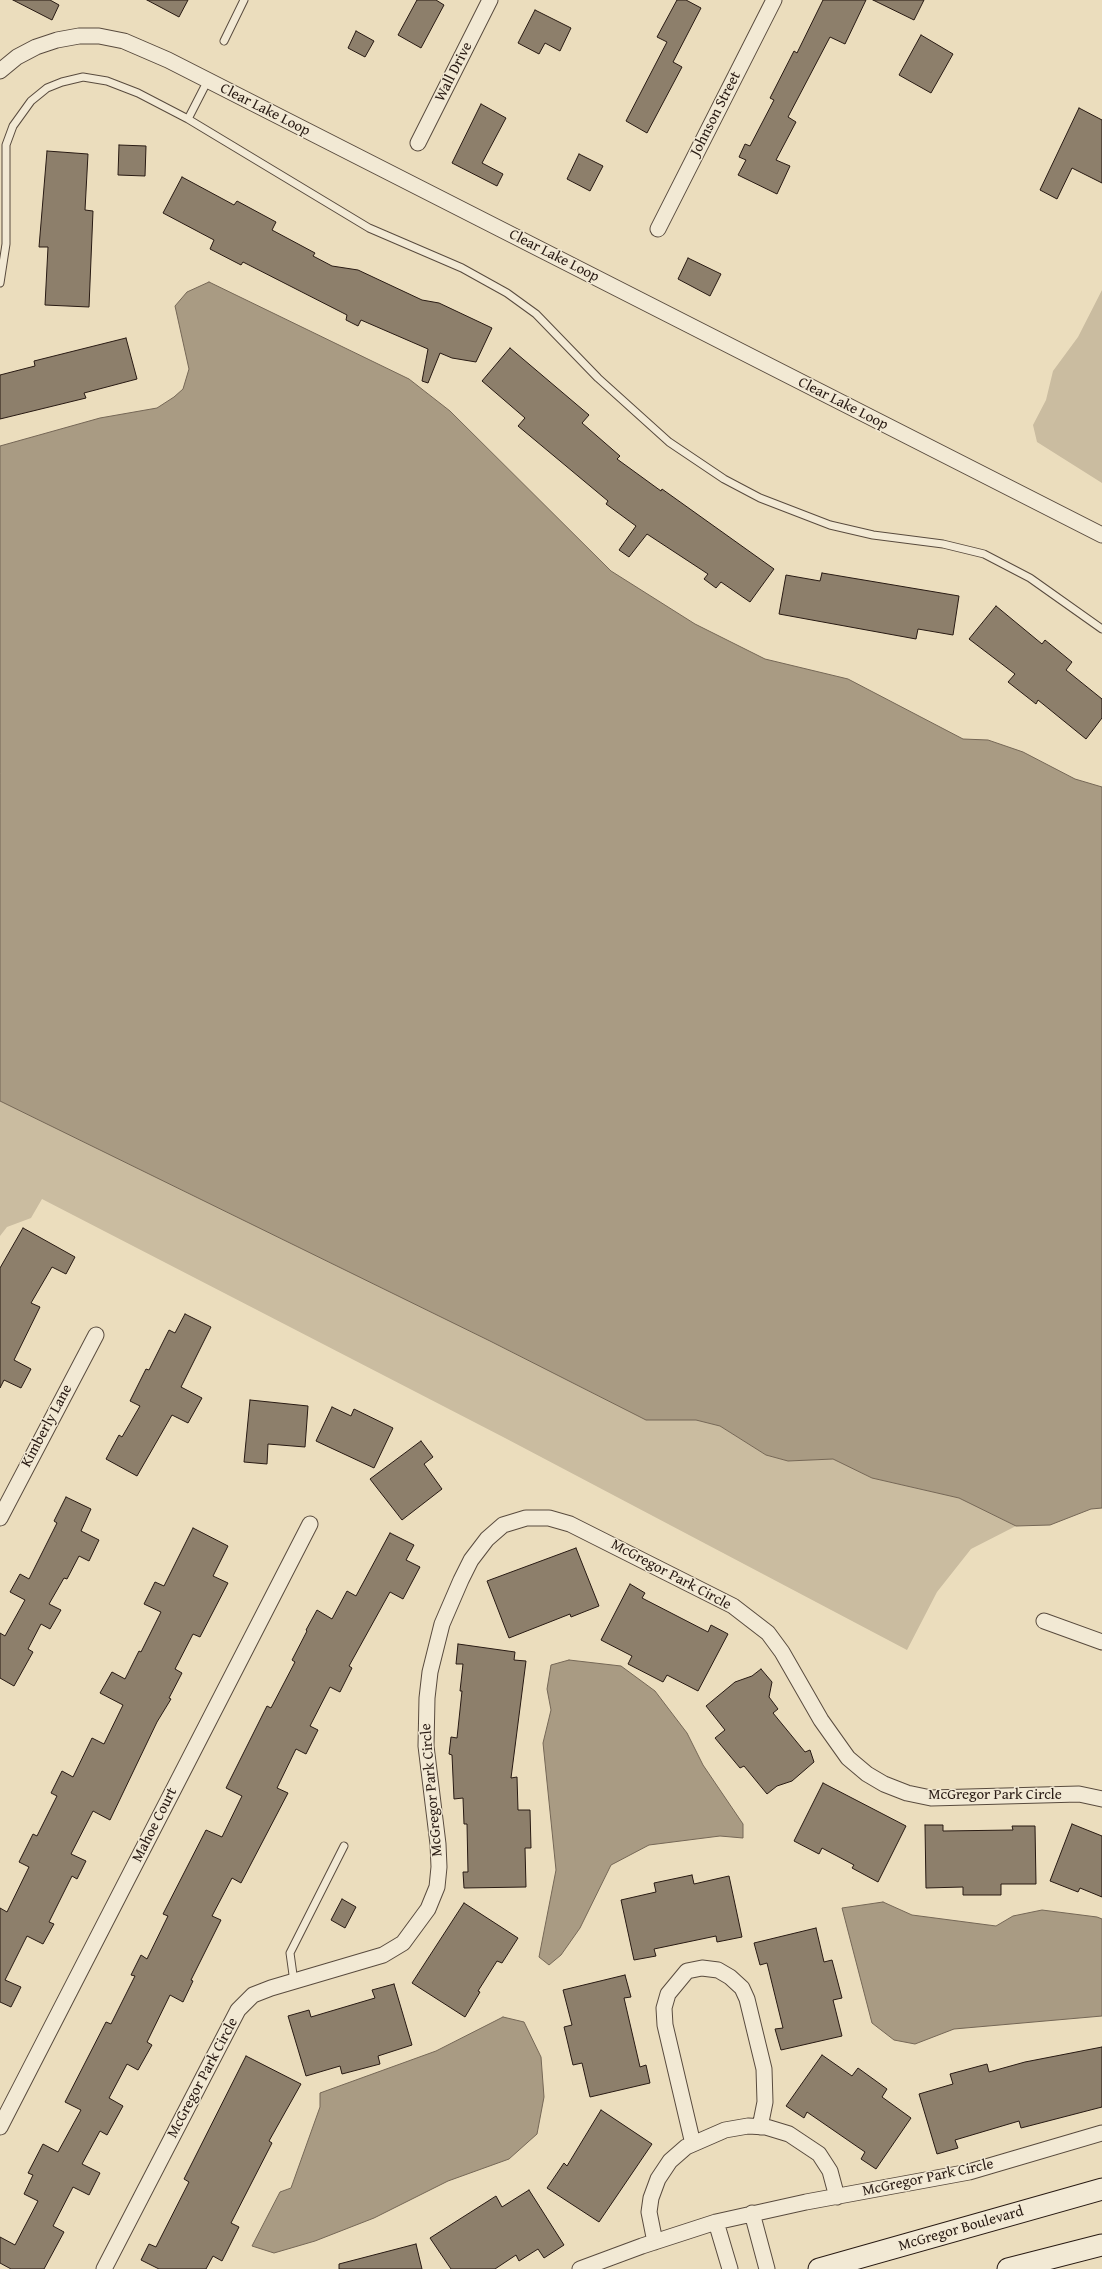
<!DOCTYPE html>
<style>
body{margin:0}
canvas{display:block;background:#ebddbd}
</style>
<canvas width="1102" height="2269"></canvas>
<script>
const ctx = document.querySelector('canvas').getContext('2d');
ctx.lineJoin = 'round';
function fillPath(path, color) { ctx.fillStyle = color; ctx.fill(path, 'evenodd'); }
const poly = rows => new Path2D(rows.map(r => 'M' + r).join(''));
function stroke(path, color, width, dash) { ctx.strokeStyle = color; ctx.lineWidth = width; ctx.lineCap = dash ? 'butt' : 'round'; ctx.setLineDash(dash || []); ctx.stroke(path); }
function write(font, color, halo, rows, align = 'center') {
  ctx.font = font + ' "Gentium Book Plus",serif'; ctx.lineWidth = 3; ctx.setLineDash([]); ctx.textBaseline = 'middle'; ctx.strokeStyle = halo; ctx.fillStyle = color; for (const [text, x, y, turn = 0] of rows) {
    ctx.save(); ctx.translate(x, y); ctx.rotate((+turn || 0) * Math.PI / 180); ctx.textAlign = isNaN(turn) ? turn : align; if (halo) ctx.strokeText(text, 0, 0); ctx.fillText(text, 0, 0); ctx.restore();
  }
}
fillPath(poly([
 [1102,290,1102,483,1037,442,1033,425,1046,400,1053,371,1078,337],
 [0,1101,490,1341,646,1420,696,1420,720,1426,766,1455,788,1461,833,1459,872,1478,959,1498,1016,1526,971,1549,937,1592,907,1650,505,1438,42,1199,31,1218,7,1227,0,1236]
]), '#cabca0');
const water = poly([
 [209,282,409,379,450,411,611,571,695,624,765,659,848,679,963,739,988,740,1023,752,1075,779,1102,787,1102,1508,1091,1509,1050,1525,1016,1526,959,1498,872,1478,833,1459,788,1461,766,1455,720,1426,696,1420,646,1420,490,1341,0,1101,0,446,100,418,157,408,174,397,183,389,189,369,175,306,187,292,209,282],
 [569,1660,621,1666,655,1691,687,1733,703,1765,743,1824,743,1838,720,1836,649,1845,611,1865,580,1928,561,1955,549,1965,539,1957,556,1870,543,1743,551,1710,547,1689,551,1665,569,1660],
 [883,1902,912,1915,996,1926,1013,1916,1042,1910,1097,1917,1102,1919,1102,2016,954,2029,915,2044,894,2040,872,2023,842,1908,883,1902],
 [503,2017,524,2022,541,2057,544,2097,537,2134,509,2159,448,2181,374,2218,315,2241,274,2253,252,2246,280,2192,291,2188,320,2107,320,2093,436,2051,503,2017]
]);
fillPath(water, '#a99b83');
stroke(water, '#756756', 1);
const building = poly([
 [13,0,50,0,59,5,52,20,13,0],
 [147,0,188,0,179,17,147,0],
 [417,0,436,0,444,5,421,48,398,35,417,0],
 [677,0,686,0,701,8,673,62,682,67,647,133,626,121,667,42,657,37,677,0],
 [823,0,866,0,845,44,830,37,788,117,796,122,776,160,790,166,777,194,738,175,746,160,739,157,745,144,750,146,774,100,770,98,794,51,797,53,823,0],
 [873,0,924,0,914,20,873,0],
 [535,10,571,28,560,51,545,43,539,54,518,43,535,10],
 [356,31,374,41,365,57,348,48,356,31],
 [921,35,953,54,931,93,899,75,921,35],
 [481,104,506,118,482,163,503,174,497,186,452,163,481,104],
 [1079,108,1102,120,1102,183,1072,168,1057,199,1040,190,1079,108],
 [119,145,146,146,145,176,118,175,119,145],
 [47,151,88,154,85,210,93,211,89,307,45,305,48,247,39,247,47,151],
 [579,154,603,166,590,191,567,179,579,154],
 [182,177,234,205,237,201,276,222,272,230,315,253,313,256,332,266,358,270,422,300,439,303,492,328,476,362,452,358,440,353,428,383,422,381,428,349,361,320,358,326,346,320,347,315,243,262,241,265,210,249,214,240,163,213,182,177],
 [688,258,721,274,710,296,678,279,688,258],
 [126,338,137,379,84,393,86,398,0,419,0,375,35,366,34,361,126,338],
 [510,348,589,415,582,423,620,456,617,459,661,491,662,489,774,569,750,602,721,582,716,588,704,579,708,574,647,534,629,557,619,550,636,526,606,504,608,501,518,426,525,418,482,381,510,348],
 [822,573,959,596,953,635,918,629,916,639,779,614,786,575,820,581,822,573],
 [996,606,1042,644,1045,640,1072,662,1066,670,1102,699,1102,718,1086,739,1038,700,1036,704,1008,682,1015,674,969,639,996,606],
 [23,1228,75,1257,66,1274,52,1267,31,1303,40,1307,14,1360,31,1369,21,1388,4,1380,0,1388,0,1268,23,1228],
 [185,1314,211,1327,181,1387,202,1398,188,1423,172,1415,137,1476,106,1459,119,1435,122,1437,140,1406,130,1401,146,1369,149,1370,169,1330,175,1333,185,1314],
 [250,1400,308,1406,305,1447,268,1444,267,1464,244,1462,250,1400],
 [332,1407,351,1416,354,1409,393,1428,374,1468,316,1441,332,1407],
 [421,1441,433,1457,424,1464,442,1489,402,1520,370,1479,421,1441],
 [66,1497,91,1509,81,1531,99,1540,89,1561,79,1556,67,1579,64,1578,49,1604,61,1610,50,1629,41,1624,28,1649,33,1652,14,1686,0,1678,0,1633,5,1636,25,1600,10,1592,20,1574,29,1579,57,1523,54,1521,66,1497],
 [193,1528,228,1546,213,1576,228,1583,200,1637,193,1634,175,1669,182,1673,169,1698,171,1699,157,1722,110,1820,93,1811,71,1854,86,1861,77,1879,72,1876,49,1922,54,1924,43,1944,27,1936,5,1980,21,1987,11,2007,0,2002,0,1908,7,1912,29,1867,19,1862,33,1834,37,1836,57,1796,51,1793,62,1771,73,1777,92,1738,104,1744,123,1705,100,1693,112,1672,125,1679,139,1651,141,1652,161,1612,144,1604,155,1582,164,1586,193,1528],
 [390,1533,414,1545,406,1560,420,1567,403,1599,390,1592,349,1666,352,1668,340,1692,330,1687,310,1726,318,1730,306,1754,296,1749,277,1788,288,1793,241,1883,232,1878,212,1916,221,1920,191,1980,193,1981,183,2002,170,1995,147,2042,152,2045,138,2070,127,2064,109,2098,123,2106,107,2135,100,2131,82,2164,100,2173,89,2195,73,2187,53,2226,64,2232,44,2269,11,2269,0,2263,0,2237,15,2245,38,2201,24,2194,33,2175,28,2173,43,2144,58,2152,81,2110,65,2102,106,2022,111,2024,135,1976,131,1975,141,1955,147,1959,168,1916,163,1914,206,1830,222,1837,242,1796,226,1788,267,1706,271,1708,295,1662,292,1660,307,1631,306,1630,317,1610,332,1619,347,1591,356,1596,390,1533],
 [576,1548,599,1606,571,1617,570,1614,509,1638,487,1581,576,1548],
 [630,1584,645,1593,642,1598,708,1632,711,1625,728,1634,698,1691,667,1675,663,1682,628,1664,632,1656,601,1640,630,1584],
 [458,1644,515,1652,514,1660,526,1661,511,1778,517,1777,518,1810,530,1810,531,1848,525,1848,526,1887,464,1888,463,1872,468,1872,467,1824,464,1824,463,1798,454,1799,452,1755,449,1754,451,1737,457,1738,462,1691,460,1691,463,1664,456,1664,458,1644],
 [761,1669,772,1682,769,1697,778,1709,773,1713,805,1752,810,1750,814,1762,792,1781,777,1786,767,1794,744,1766,740,1768,715,1738,725,1730,706,1706,735,1682,752,1676,761,1669],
 [823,1783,906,1826,878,1882,852,1868,854,1865,822,1848,819,1854,794,1841,823,1783],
 [1072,1824,1102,1836,1102,1897,1080,1888,1078,1892,1050,1881,1072,1824],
 [925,1825,943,1825,943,1831,1013,1830,1012,1826,1035,1826,1036,1884,1001,1884,1001,1895,963,1895,963,1887,926,1888,925,1825],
 [692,1875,694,1884,729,1876,742,1937,717,1942,716,1936,654,1949,656,1956,634,1960,621,1900,656,1892,654,1883,692,1875],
 [342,1899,356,1907,345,1928,331,1920,342,1899],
 [464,1903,518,1938,502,1963,497,1961,478,1991,480,1992,465,2017,412,1983,464,1903],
 [816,1928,824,1962,832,1960,842,1998,833,2000,842,2036,781,2050,775,2029,783,2028,767,1963,760,1965,754,1943,816,1928],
 [625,1975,631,1997,624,1998,640,2067,646,2065,650,2083,590,2097,582,2063,573,2065,564,2027,572,2025,563,1990,625,1975],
 [394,1984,412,2045,378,2056,380,2064,342,2074,340,2066,306,2076,288,2016,309,2010,311,2017,375,1998,372,1990,394,1984],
 [1102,2047,1102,2107,1021,2128,1019,2121,955,2140,958,2148,937,2154,919,2094,953,2084,950,2074,987,2064,989,2072,1025,2062,1102,2047],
 [822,2055,852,2076,858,2068,887,2089,882,2097,911,2118,876,2169,861,2159,865,2152,807,2112,804,2118,786,2106,822,2055],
 [246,2056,301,2084,269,2141,272,2143,231,2223,239,2227,222,2261,213,2256,206,2269,159,2269,141,2260,149,2244,156,2247,189,2182,184,2179,246,2056],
 [601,2110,652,2144,599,2222,547,2188,564,2163,567,2166,601,2110],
 [529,2190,564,2245,544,2258,538,2249,519,2261,516,2255,495,2269,451,2269,430,2238,496,2196,502,2207,529,2190],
 [416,2244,422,2269,339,2269,339,2264,416,2244]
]);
fillPath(building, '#8d7f6b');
stroke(building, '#281a13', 1);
const service = poly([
 [224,41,244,0],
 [188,119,208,80],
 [0,283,6,244,6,145,13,126,31,101,47,88,62,82,83,77,107,81,138,93,188,119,369,228,462,268,507,293,536,314,598,378,669,442,724,479,760,498,830,525,873,535,943,544,984,554,1030,578,1102,629],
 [294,1982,290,1953,344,1846]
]);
const minor = poly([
 [0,71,17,57,36,47,57,40,79,36,99,36,124,41,168,60,1102,535],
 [418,143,490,0],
 [658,229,774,0],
 [0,1518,96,1335],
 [1044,1621,1102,1642],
 [0,2127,310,1524],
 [693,2144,665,2025,664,2008,668,1994,687,1971,702,1968,718,1970,730,1977,742,1988,747,1999,764,2069,765,2102,760,2127],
 [752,2213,767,2269],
 [716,2222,730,2269],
 [655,2242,649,2212,651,2198,658,2179,670,2161,686,2147,725,2130,748,2126,766,2127,789,2134,819,2154,830,2171,837,2197],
 [104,2269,238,2010,253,1995,271,1988,383,1955,403,1943,428,1909,437,1887,439,1867,438,1844,426,1746,427,1698,430,1672,442,1624,461,1580,471,1560,487,1539,503,1525,526,1518,549,1518,570,1524,733,1606,768,1633,782,1652,821,1720,848,1758,867,1774,884,1784,907,1793,931,1798,1079,1794,1102,1799],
 [580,2269,642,2246,716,2222,806,2202,969,2172,1102,2133]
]);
const secondary = poly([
 [819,2269,1102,2189],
 [1008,2269,1102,2245]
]);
stroke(service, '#594b3e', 9);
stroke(minor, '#594b3e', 17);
stroke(secondary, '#281a13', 23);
stroke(service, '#f2e9d4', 7);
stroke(minor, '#f2e9d4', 15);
stroke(secondary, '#f2e9d4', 21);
write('15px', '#281a13', '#f2e9d4', [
 ["Wall Drive",454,72,-63],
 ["Clear Lake Loop",265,110,27],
 ["Johnson Street",716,114,-63],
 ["Clear Lake Loop",554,256,27],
 ["Clear Lake Loop",843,404,27],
 ["Kimberly Lane",47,1426,-62],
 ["McGregor Park Circle",671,1575,28],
 ["McGregor Park Circle",432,1790,-95],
 ["McGregor Park Circle",995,1795],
 ["Mahoe Court",155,1825,-63],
 ["McGregor Park Circle",203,2078,-62],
 ["McGregor Park Circle",928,2178,-12],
 ["McGregor Boulevard",961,2229,-16]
]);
</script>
